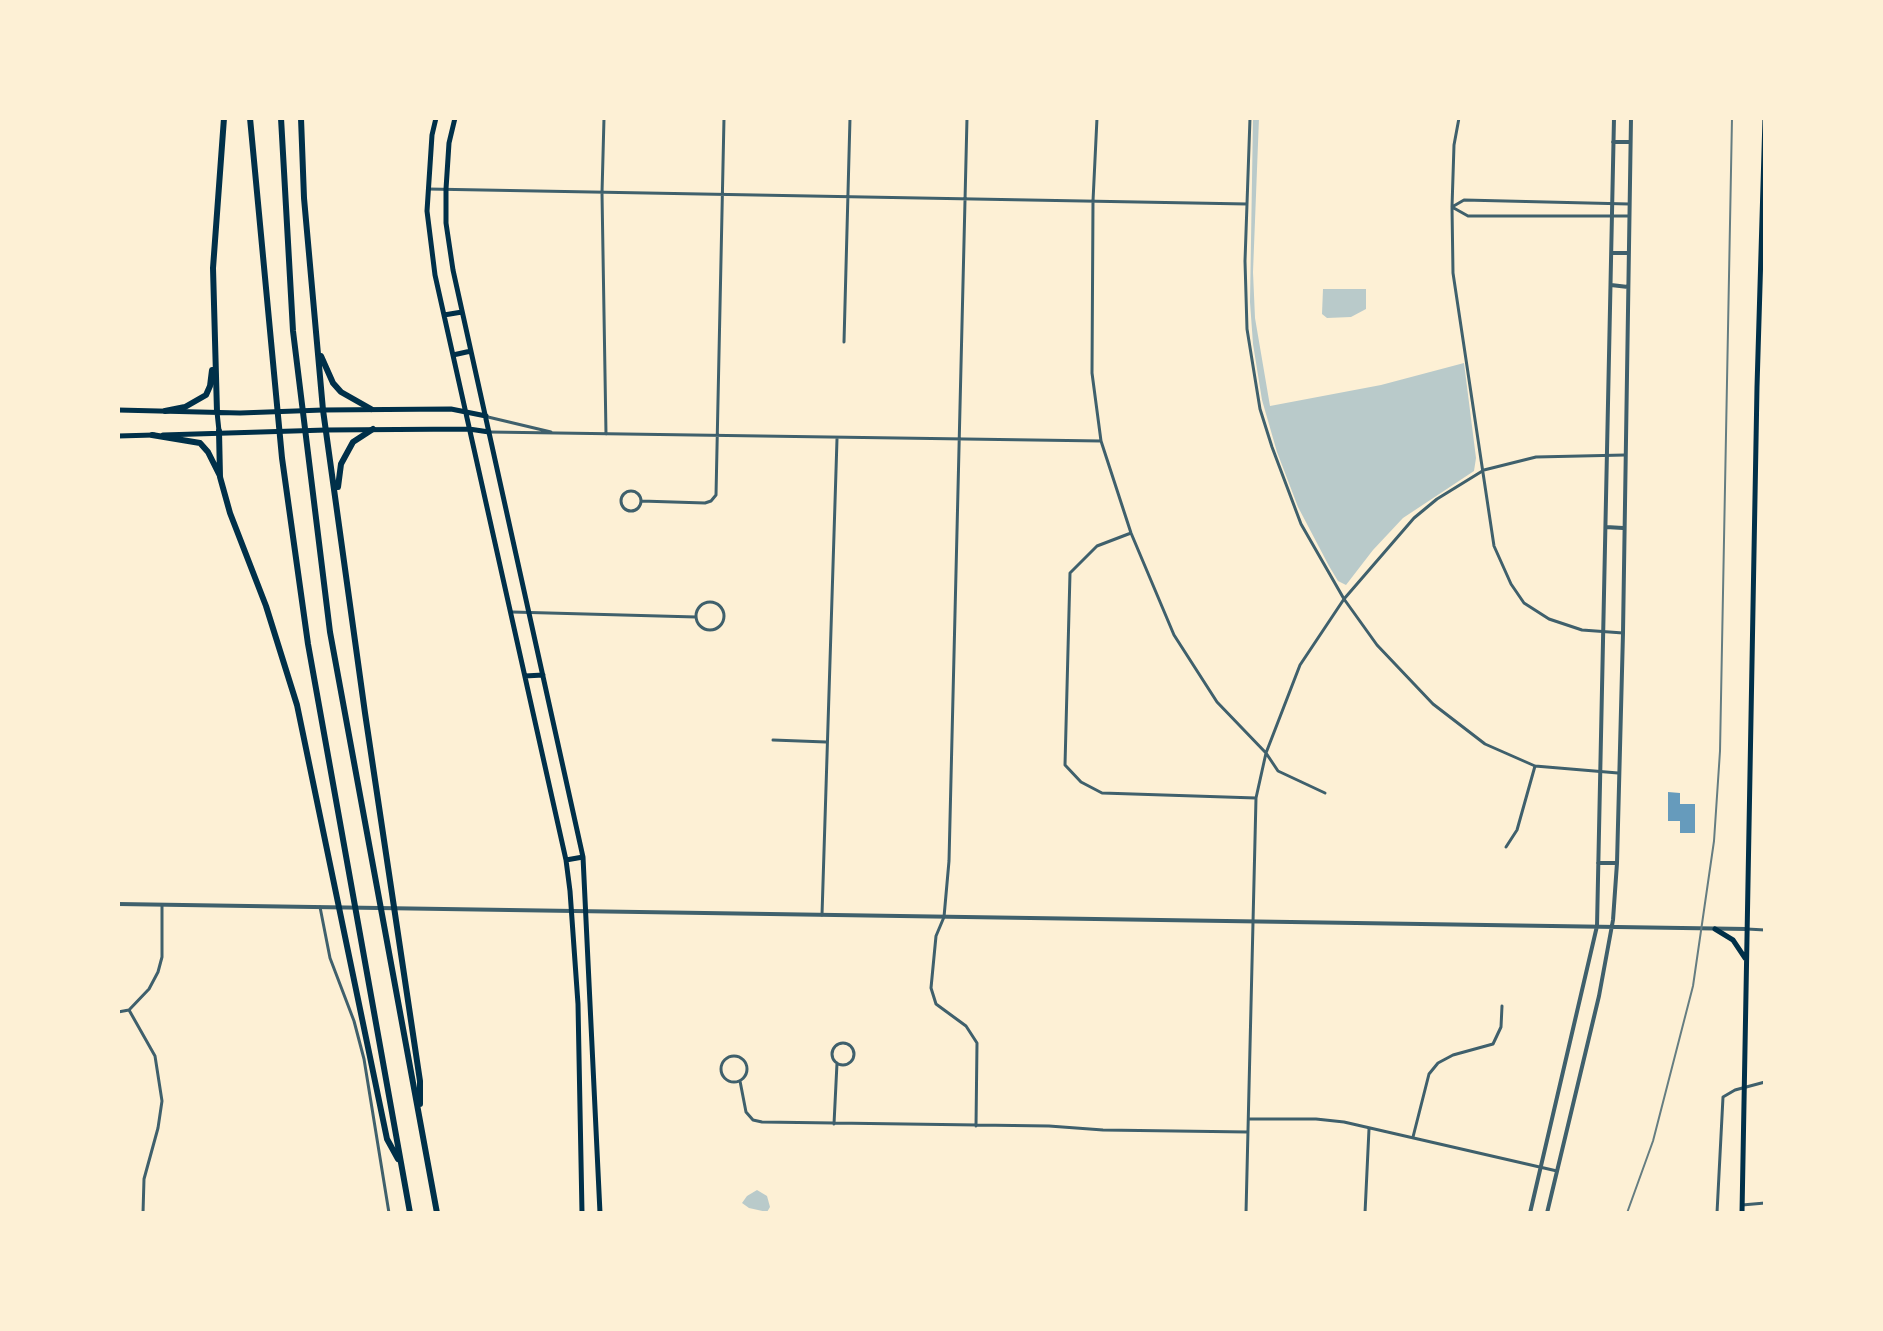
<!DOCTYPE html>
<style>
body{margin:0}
#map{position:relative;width:1883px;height:1331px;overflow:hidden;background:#fdf0d5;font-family:Helvetica,sans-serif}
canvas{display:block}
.frame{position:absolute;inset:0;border:120px solid #fdf0d5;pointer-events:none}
</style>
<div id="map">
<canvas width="1883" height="1331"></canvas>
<div class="frame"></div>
</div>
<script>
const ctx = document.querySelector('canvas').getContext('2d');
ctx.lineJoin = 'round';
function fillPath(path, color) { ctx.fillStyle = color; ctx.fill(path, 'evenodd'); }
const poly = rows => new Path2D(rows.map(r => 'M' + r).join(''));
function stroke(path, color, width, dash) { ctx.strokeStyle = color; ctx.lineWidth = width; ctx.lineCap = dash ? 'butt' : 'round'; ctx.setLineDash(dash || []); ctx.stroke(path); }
fillPath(poly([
 [1253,118,1259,118,1253,272,1255,318,1270,406,1381,385,1464,363,1476,458,1474,471,1403,518,1373,550,1346,585,1338,581,1329,566,1298,507,1277,452,1262,400,1253,344,1250,302],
 [1323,289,1366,289,1366,309,1351,317,1327,318,1322,314],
 [757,1190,767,1196,770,1207,767,1212,749,1208,742,1203,747,1196]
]), '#b9caca');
fillPath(poly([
 [1668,792,1680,793,1680,804,1695,804,1695,833,1680,833,1680,821,1668,821]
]), '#669bbc');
stroke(poly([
 [604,118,602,193,606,434],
 [967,118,949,861,944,917,936,936,931,988,936,1004,966,1026,977,1043,976,1126],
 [1097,118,1093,201,1092,373,1101,441,1131,533,1174,635,1217,702,1266,753,1278,771,1325,793],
 [1250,118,1245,261,1247,329,1260,409,1272,447,1301,524,1344,599,1377,645,1433,704,1485,744,1535,766,1618,773],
 [1459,118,1454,145,1452,207,1453,273,1494,546,1511,584,1524,603,1549,619,1582,630,1623,633],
 [428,189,1247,204],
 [1452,207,1468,216,1629,216],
 [1452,207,1464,200,1629,204],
 [844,342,850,118],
 [488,417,551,432],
 [489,432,1101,441],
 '621 501a10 10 0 1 1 20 0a10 10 0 1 1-20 0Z',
 [641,501,705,503,711,501,716,495,724,118],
 [1131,533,1097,546,1070,573,1065,765,1081,782,1102,793,1256,798],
 '696 616a14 14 0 1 1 28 0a14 14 0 1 1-28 0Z',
 [512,612,696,617],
 [773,740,826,742],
 [1506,847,1517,830,1535,766],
 [320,907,330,958,354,1021,364,1059,389,1213],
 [822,915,837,439],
 [1747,929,1765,930],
 [129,1010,155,1056,162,1101,158,1128,144,1179,143,1213],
 [118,1012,129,1010,149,989,158,972,162,957,162,905],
 '832 1054a11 11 0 1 1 22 0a11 11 0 1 1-22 0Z',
 '721 1069a13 13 0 1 1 26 0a13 13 0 1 1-26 0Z',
 [740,1081,746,1112,753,1120,762,1122,1049,1126,1103,1130,1248,1132],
 [1249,1119,1316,1119,1344,1122,1557,1171],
 [834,1124,837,1063],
 [1413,1137,1429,1074,1438,1063,1453,1055,1493,1044,1501,1027,1502,1006],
 [1742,1205,1765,1203],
 [1246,1213,1256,798,1266,753,1300,665,1344,599,1414,518,1437,499,1484,470,1536,457,1625,455],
 [1365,1213,1369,1129],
 [1717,1213,1723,1097,1735,1090,1765,1082]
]), '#3f606c', 3);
stroke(poly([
 [1613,142,1630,142],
 [1612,253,1628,253],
 [1611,285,1628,287],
 [1606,527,1623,528],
 [1598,863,1616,863],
 [118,904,1747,929],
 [1530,1213,1597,926,1614,118],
 [1547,1213,1599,996,1613,920,1617,863,1623,633,1631,118]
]), '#3f606c', 4);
stroke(poly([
 [436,118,432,135,427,211,435,275,566,860,570,891,578,1004,582,1213],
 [455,118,449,143,446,189,446,223,453,270,583,857,600,1213],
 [444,315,462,312],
 [453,355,471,351],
 [323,410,451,409,486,416],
 [326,430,469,429,489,432],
 [525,676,543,675],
 [566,860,583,857]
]), '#003049', 5);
stroke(poly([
 [118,410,240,413,323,410],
 [217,412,219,431],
 [163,435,326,430],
 [118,436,154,435],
 [1715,929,1733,940,1745,958],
 [1742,1213,1757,387,1765,118]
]), '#003049', 5);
stroke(poly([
 [250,118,282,458,308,644,410,1213],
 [281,118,293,331,330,632,437,1213],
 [301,118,304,198,323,410,365,713,420,1081,420,1104],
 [321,356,333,383,341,392,371,409],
 [165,411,185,407,206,395,210,386,212,370],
 [217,412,213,268,224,118],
 [219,431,220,477,230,513,266,606,297,705,387,1139,398,1159],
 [152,435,200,443,208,452,220,476],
 [338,487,341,464,353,442,373,429]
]), '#003049', 6);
stroke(poly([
 [1627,1213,1653,1141,1693,986,1714,841,1720,751,1732,118]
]), '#657d81', 2);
</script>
